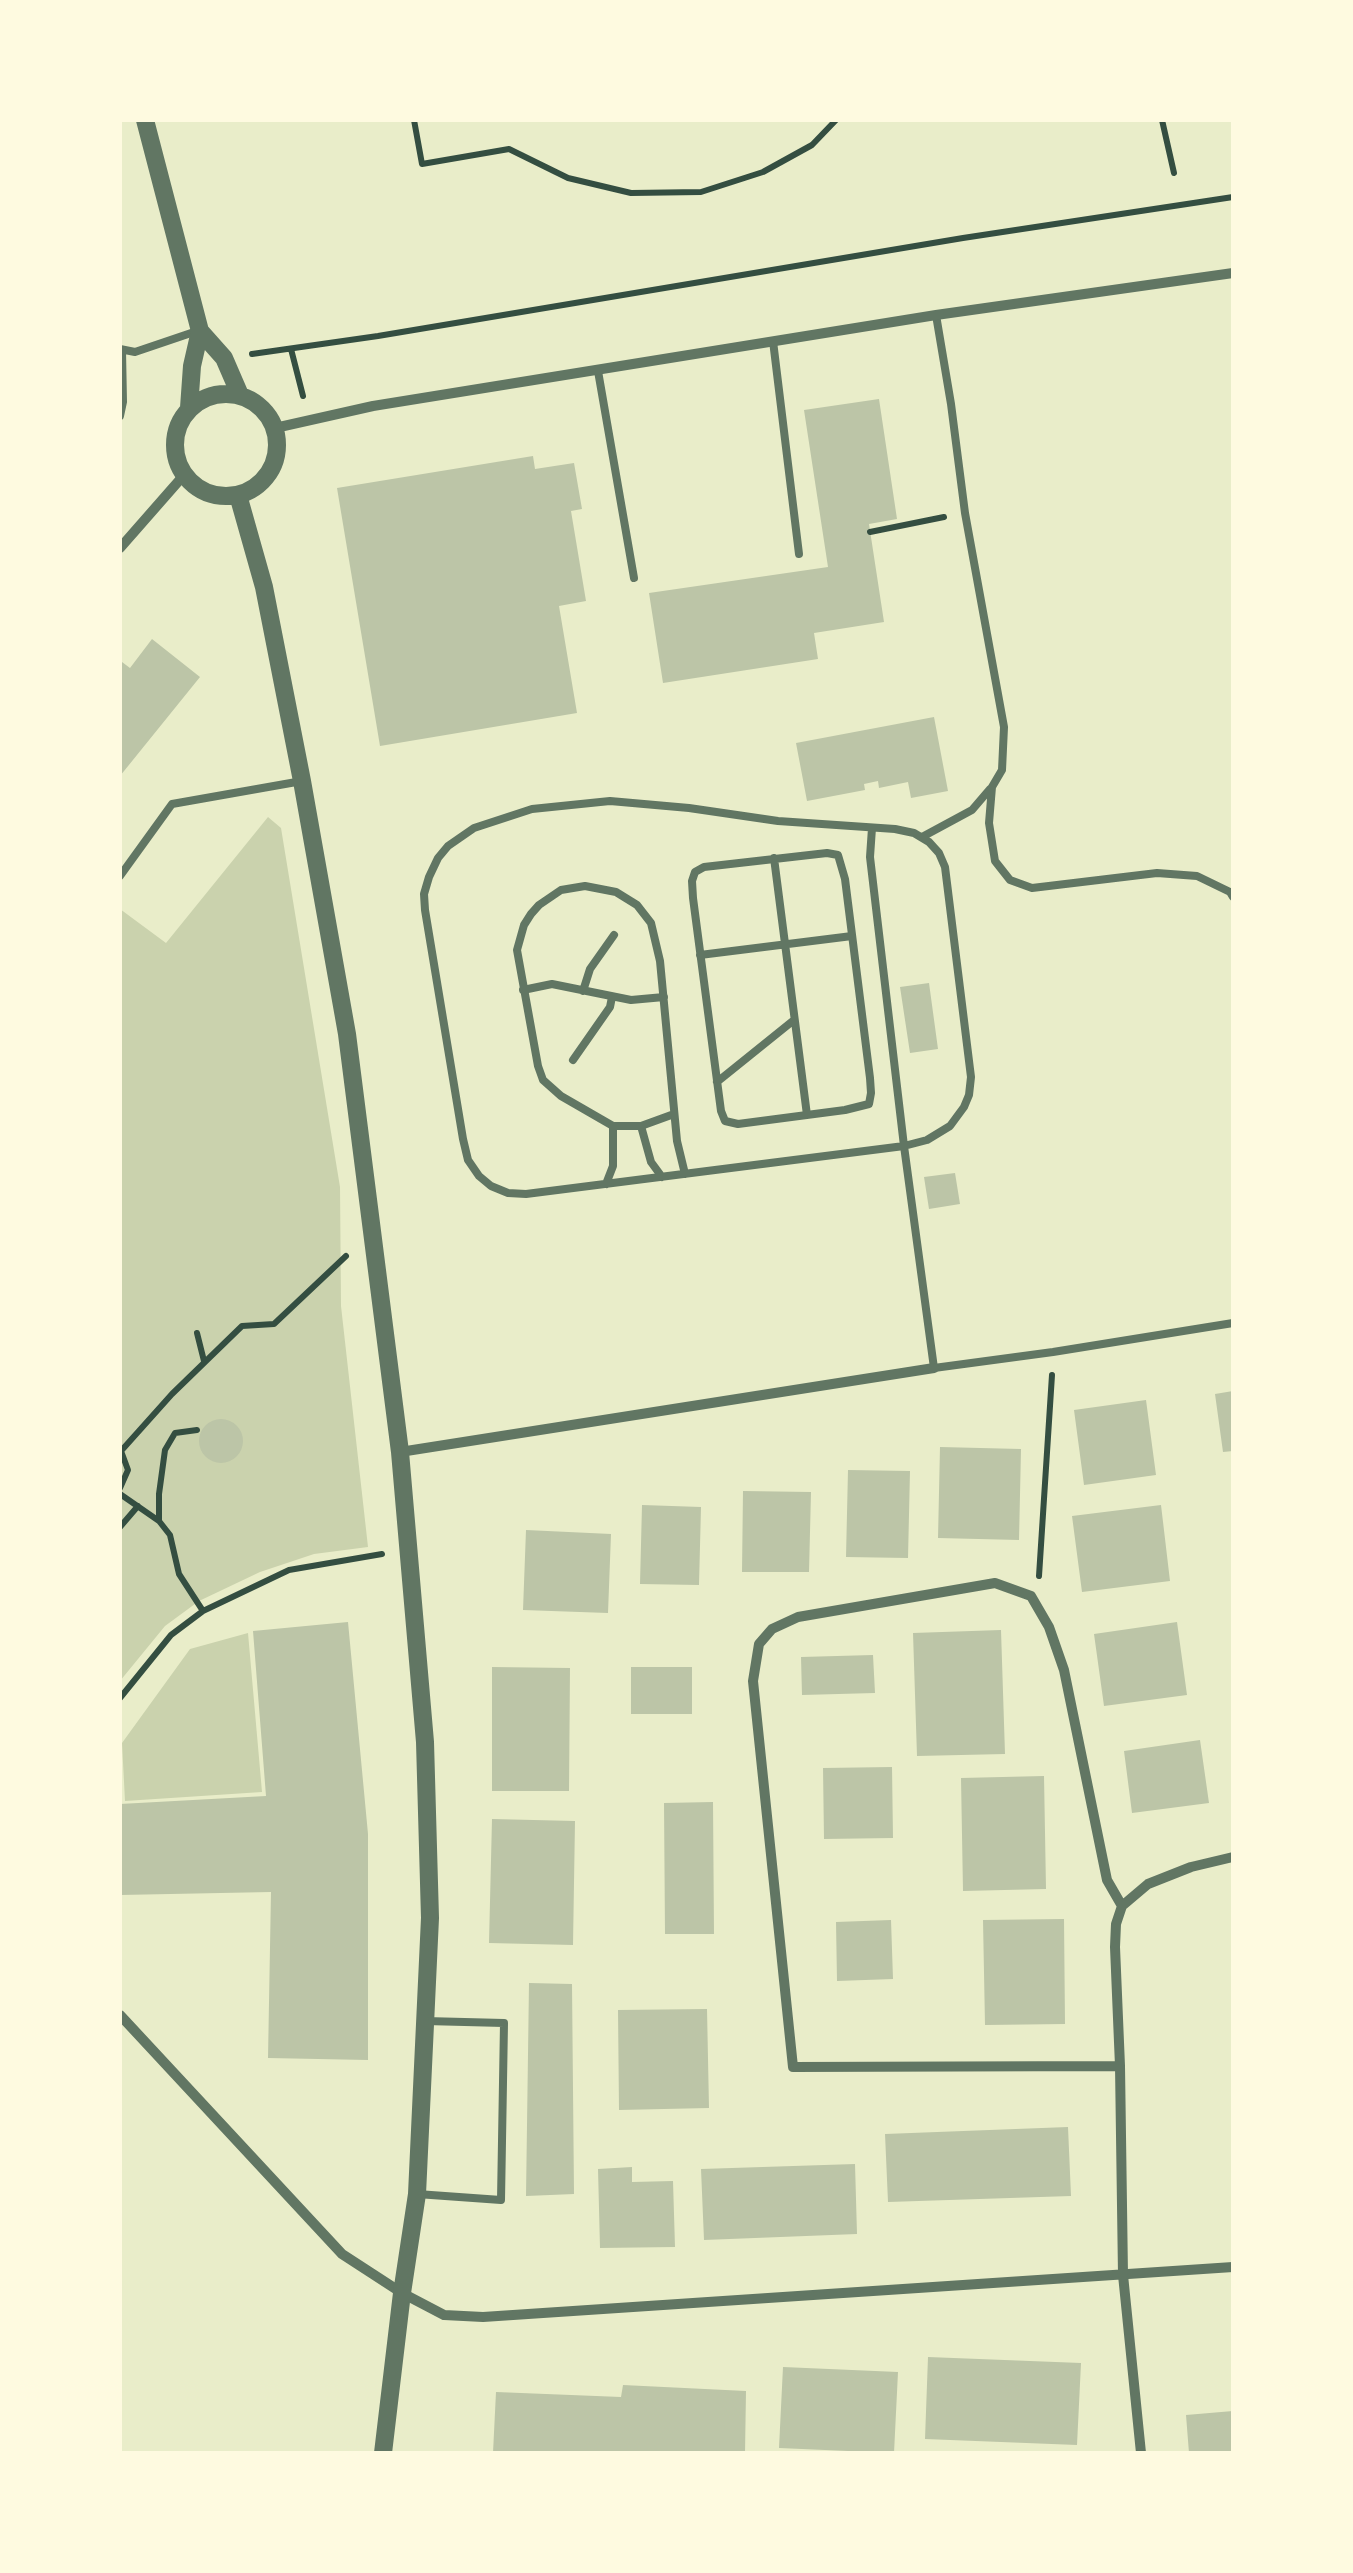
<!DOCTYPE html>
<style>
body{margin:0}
#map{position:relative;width:1353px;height:2573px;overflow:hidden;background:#e9edc9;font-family:Inter,sans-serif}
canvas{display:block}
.frame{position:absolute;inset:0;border:122px solid #fefae0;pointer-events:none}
</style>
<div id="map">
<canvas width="1353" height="2573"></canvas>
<div class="frame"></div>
</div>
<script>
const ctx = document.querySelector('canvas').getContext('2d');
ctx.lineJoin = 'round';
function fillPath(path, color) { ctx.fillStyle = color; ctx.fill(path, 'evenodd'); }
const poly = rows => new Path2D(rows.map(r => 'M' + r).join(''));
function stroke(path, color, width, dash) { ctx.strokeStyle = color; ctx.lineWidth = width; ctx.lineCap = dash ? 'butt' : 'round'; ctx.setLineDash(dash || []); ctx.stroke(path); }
fillPath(poly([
 [268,817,281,828,340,1187,341,1306,368,1547,314,1554,260,1572,199,1601,165,1626,120,1681,120,909,166,943],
 [248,1633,262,1792,125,1801,122,1743,190,1649]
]), '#cad2ad');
fillPath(poly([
 [879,399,897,519,869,524,884,622,814,633,818,659,663,683,649,593,828,567,804,410],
 [533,456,535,469,574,463,582,509,571,511,586,601,559,606,577,713,380,746,337,488],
 [152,639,200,677,120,776,120,666,122,662,130,668],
 [934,717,948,791,911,798,908,782,879,788,878,781,864,784,865,790,807,801,796,743],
 [929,983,938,1049,910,1053,900,987],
 [955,1173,960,1204,929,1209,924,1177],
 [1233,1391,1233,1451,1223,1452,1215,1394],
 [1146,1400,1156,1475,1084,1485,1074,1410],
 '199 1441a22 22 0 1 1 44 0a22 22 0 1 1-44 0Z',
 [940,1447,1021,1449,1019,1540,938,1538],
 [848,1470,910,1471,908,1558,846,1557],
 [743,1491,811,1492,809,1572,742,1572],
 [642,1505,701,1507,699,1585,640,1584],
 [1161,1505,1170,1581,1082,1592,1072,1516],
 [526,1530,611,1534,608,1613,523,1610],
 [348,1622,368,1834,368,2060,268,2058,271,1892,120,1895,120,1804,266,1796,253,1631],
 [1177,1622,1187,1695,1104,1706,1094,1634],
 [1001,1630,1005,1754,917,1756,913,1633],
 [873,1655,875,1693,802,1695,801,1657],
 [492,1667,570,1668,569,1791,492,1791],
 [631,1667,692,1667,692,1714,631,1714],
 [1200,1740,1209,1803,1132,1813,1124,1751],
 [892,1767,893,1838,824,1839,823,1768],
 [1044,1776,1046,1889,963,1891,961,1778],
 [713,1802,714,1934,665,1934,664,1803],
 [492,1819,575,1821,573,1945,489,1943],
 [1064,1919,1065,2024,985,2025,983,1920],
 [891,1920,893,1979,837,1981,836,1922],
 [529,1983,572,1984,574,2194,526,2196],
 [707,2009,709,2108,619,2110,618,2010],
 [1068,2127,1071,2196,888,2202,885,2134],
 [855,2164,857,2234,704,2240,701,2169],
 [632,2167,632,2182,673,2181,675,2247,600,2248,598,2169],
 [928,2357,1081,2363,1077,2445,925,2439],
 [783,2367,898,2372,894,2453,779,2448],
 [623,2385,746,2391,745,2453,493,2453,496,2392,621,2397],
 [1233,2411,1233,2453,1189,2453,1186,2415]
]), '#bcc5a7');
stroke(poly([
 [414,120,422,164,509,149,568,178,631,193,701,192,763,172,812,145,836,120],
 [1162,120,1174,173],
 [291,349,303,396],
 [252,354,378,336,963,238,1233,197],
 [870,532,944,517],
 [197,1333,204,1361],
 [120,1488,128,1470,121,1451,172,1394,242,1326,274,1324,346,1256],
 [120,1494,159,1521,170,1535,179,1574,203,1611],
 [159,1520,159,1494,165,1450,175,1433,197,1430],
 [120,1527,138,1506],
 [1039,1576,1052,1375],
 [120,1698,171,1635,203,1611,289,1570,382,1554]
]), '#344e41', 6);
stroke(poly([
 [936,315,951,404,965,513,1004,727,1002,770,992,787,989,823,995,861,1010,880,1032,888,1157,873,1197,876,1230,892,1233,897],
 [773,341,799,554],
 [120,349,135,352,197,331],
 [598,371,634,578],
 [120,416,123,402,122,350],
 [610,801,689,808,778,821,895,829,914,833,929,842,939,853,945,867,971,1077,969,1095,964,1107,950,1126,927,1140,904,1146,526,1194,508,1193,491,1186,479,1176,468,1160,463,1139,425,910,424,894,429,877,438,858,448,846,474,828,532,809,610,801],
 [872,828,870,857,904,1146,934,1368,1053,1352,1233,1323],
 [922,837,972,810,990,789],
 [827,853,838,855,845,879,870,1078,871,1093,869,1104,845,1110,738,1124,725,1121,721,1111,693,898,692,881,695,872,704,867,827,853],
 [774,858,807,1115],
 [120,876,172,804,302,781],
 [700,955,852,936],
 [523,990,552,984,631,1000,664,997],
 [583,991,590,969,614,935],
 [573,1060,610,1007,612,997],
 [717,1082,794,1020],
 [674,1114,641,1126,613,1126,561,1096,543,1080,538,1066,517,950,524,925,531,914,539,905,561,890,585,886,616,892,637,905,651,923,660,961,677,1141,685,1174],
 [641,1126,651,1162,662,1177],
 [606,1184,613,1166,613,1126],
 [417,2194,501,2200,504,2023,425,2021]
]), '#617663', 8);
stroke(poly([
 [275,428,373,406,936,315,1233,273],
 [120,548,184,475],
 [400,1452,934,1368],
 [120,2015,342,2254,402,2293,444,2315,483,2317,1233,2267],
 [1120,2066,793,2067,753,1681,759,1644,772,1629,798,1617,995,1583,1031,1596,1049,1627,1064,1670,1107,1880,1122,1906],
 [1141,2453,1123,2275,1120,2066,1115,1947,1116,1924,1122,1906,1148,1884,1191,1867,1233,1857]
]), '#617663', 10);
stroke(poly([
 [145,120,200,331,224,358,240,395],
 '175 445a51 51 0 1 1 102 0a51 51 0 1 1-102 0Z',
 [189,408,192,366,200,331],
 [238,495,264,587,302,781,347,1034,400,1452,425,1742,430,1918,417,2194,402,2293,383,2453]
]), '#617663', 18);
</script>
